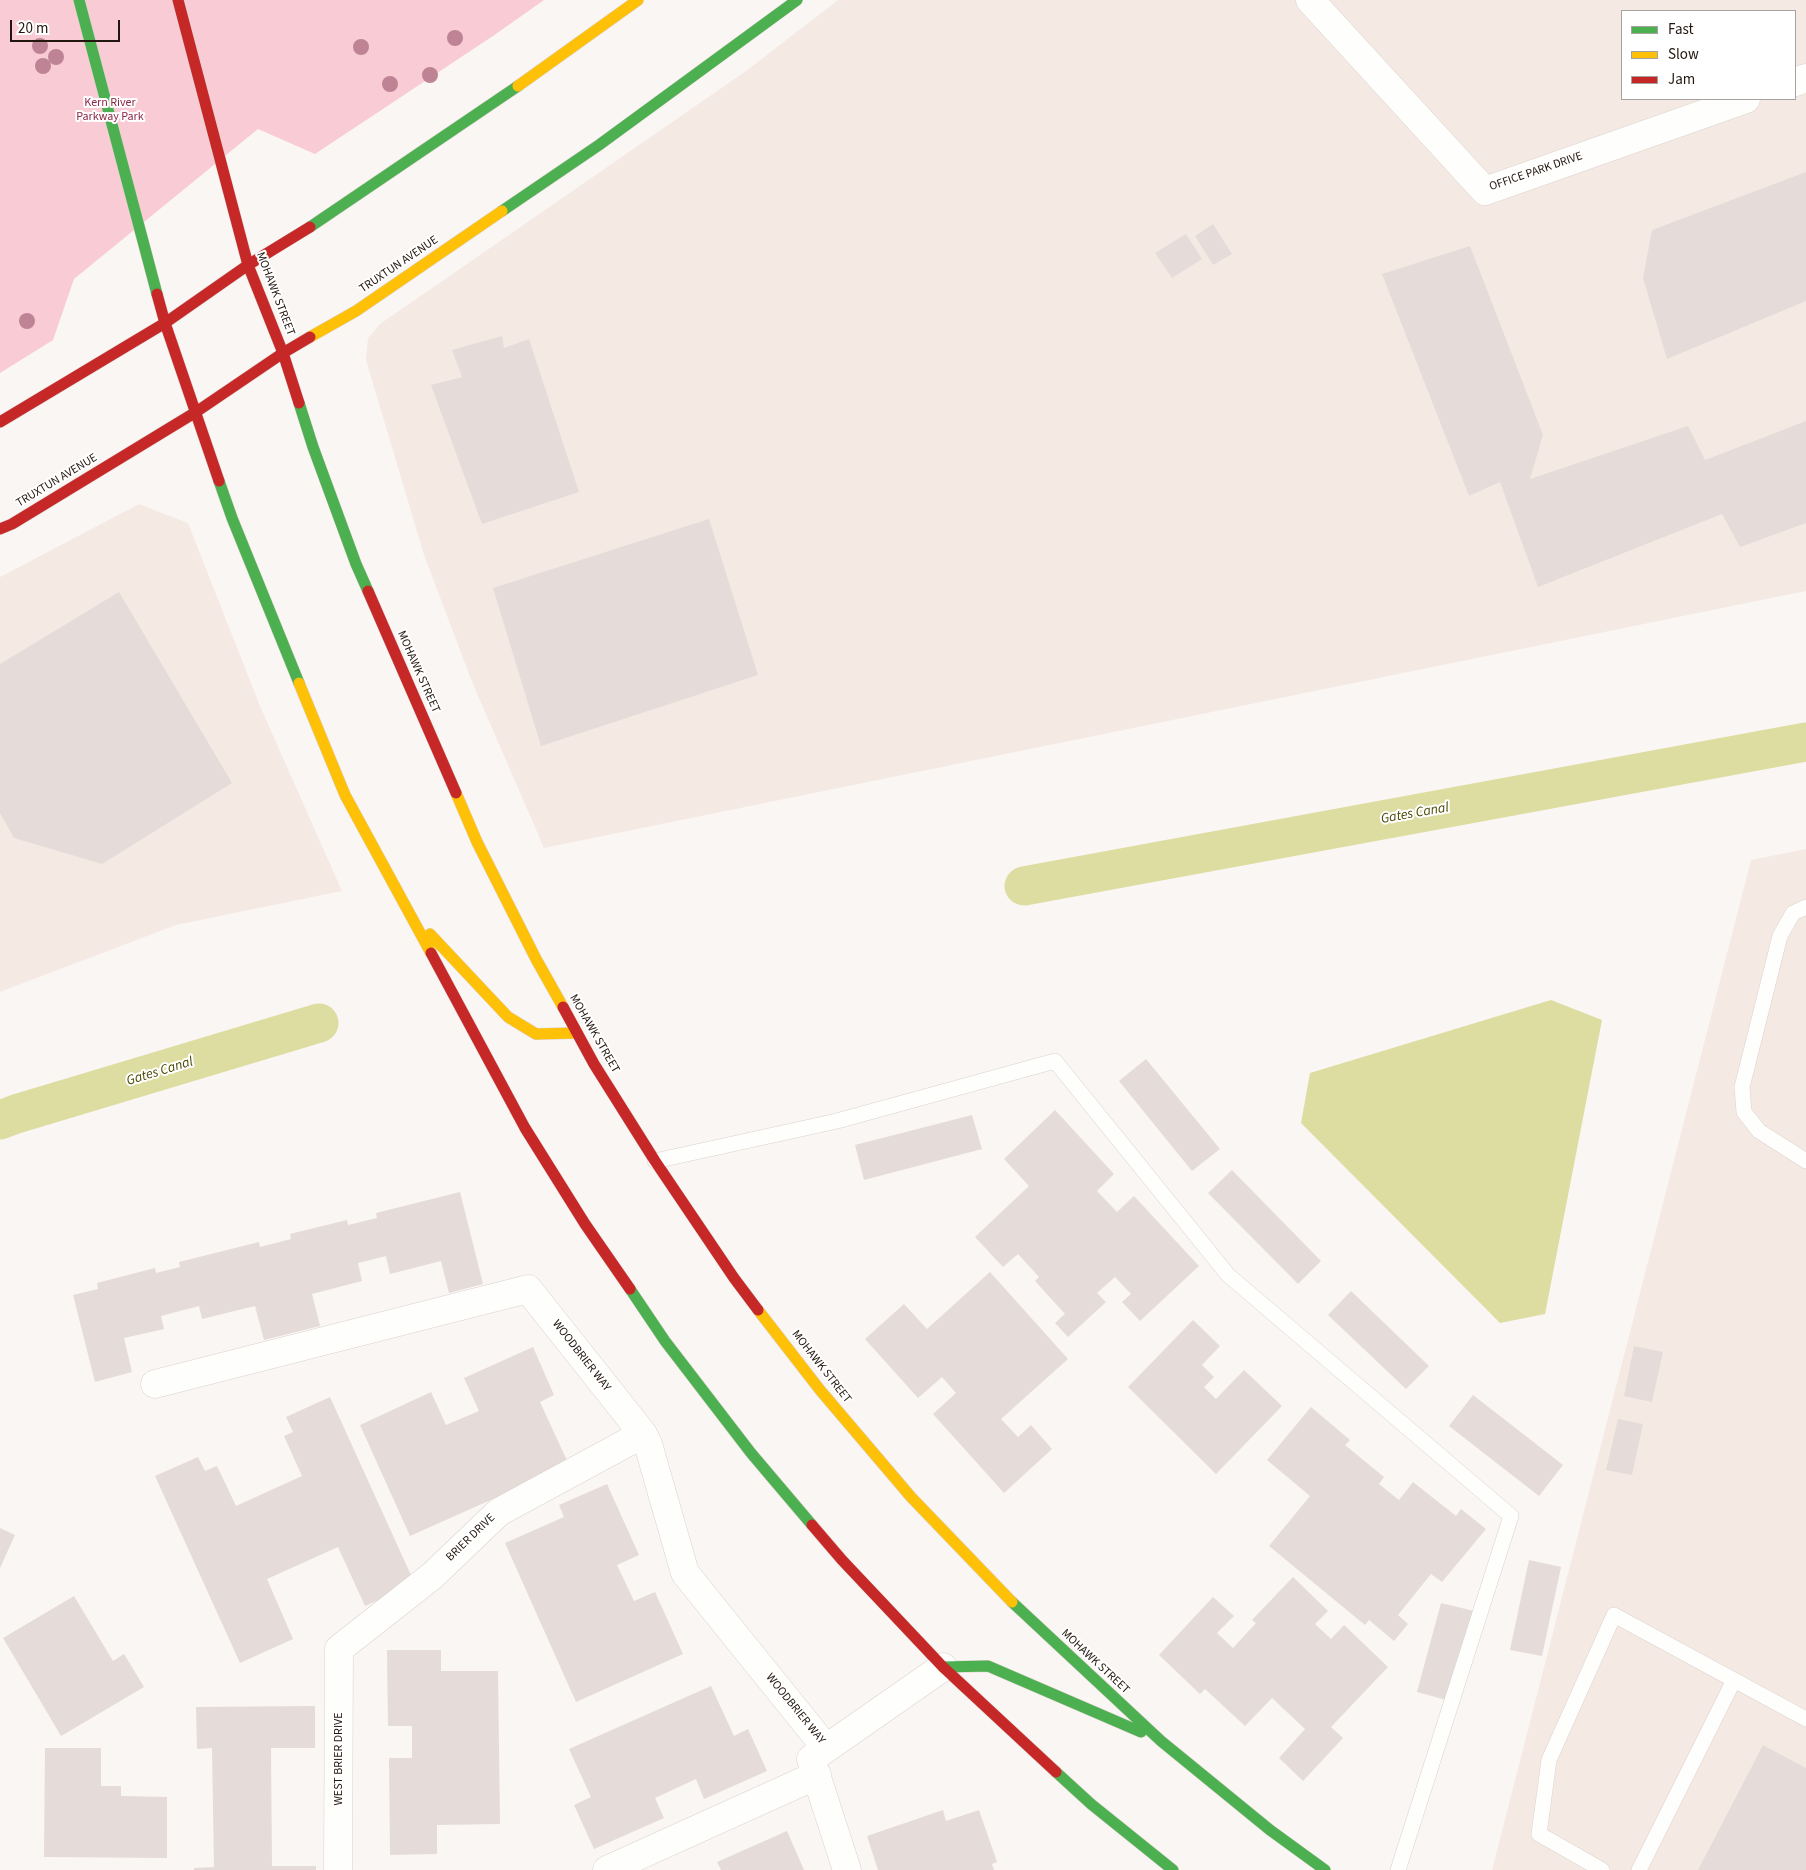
<!DOCTYPE html>
<style>
body{margin:0}
#map{position:relative;width:1806px;height:1870px;overflow:hidden;background:#faf6f4;font-family:"Source Sans 3",sans-serif}
canvas{display:block}
.legend{position:absolute;left:1621px;top:10px;width:175px;height:90px;box-sizing:border-box;background:#fff;border:1px solid #a7a29f;margin:0;padding:6px 9px;list-style:none;font-size:15px;color:#22160e}
.legend li{display:flex;align-items:center;gap:10px;height:25px}
.legend b{width:25px;border:1px solid #a7a29f}
.scale{position:absolute;left:10px;top:20px;width:110px;height:22px;box-sizing:border-box;border:2px solid #22160e;border-top:0;padding-left:6px;font-size:15px;line-height:18px;white-space:nowrap;color:#22160e;-webkit-text-stroke:4px #fff;paint-order:stroke}
</style>
<div id="map">
<canvas width="1806" height="1870"></canvas>
<ul class="legend">
<li><b style="height:6px;background:#4caf50"></b>Fast</li>
<li><b style="height:6px;background:#ffc107"></b>Slow</li>
<li><b style="height:6px;background:#c62828"></b>Jam</li>
</ul>
<div class="scale">20 m</div>
</div>
<script>
const ctx = document.querySelector('canvas').getContext('2d');
ctx.lineJoin = 'round';
function fillPath(path, color) { ctx.fillStyle = color; ctx.fill(path, 'evenodd'); }
const poly = rows => new Path2D(rows.map(r => 'M' + r).join(''));
function stroke(path, color, width, dash) { ctx.strokeStyle = color; ctx.lineWidth = width; ctx.lineCap = dash ? 'butt' : 'round'; ctx.setLineDash(dash || []); ctx.stroke(path); }
function write(font, color, halo, rows, align = 'center') {
  ctx.font = font + ' "Source Sans 3",sans-serif'; ctx.lineWidth = 4; ctx.setLineDash([]); ctx.textBaseline = 'middle'; ctx.strokeStyle = halo; ctx.fillStyle = color; for (const [text, x, y, turn = 0] of rows) {
    ctx.save(); ctx.translate(x, y); ctx.rotate((+turn || 0) * Math.PI / 180); ctx.textAlign = isNaN(turn) ? turn : align; if (halo) ctx.strokeText(text, 0, 0); ctx.fillText(text, 0, 0); ctx.restore();
  }
}
fillPath(poly([
 [838,0,1806,0,1806,591,544,848,472,682,424,555,366,360,368,338,380,324,746,71],
 [1622,11,1795,11,1795,99,1622,99],
 [139,504,188,523,260,706,342,891,176,925,0,992,0,577],
 [1806,849,1806,1870,1492,1870,1751,860]
]), '#f5eae3');
fillPath(poly([
 [0,0,544,0,493,36,315,154,258,129,74,279,53,340,0,373]
]), '#f9ccd5');
fillPath(poly([
 [1551,1000,1602,1020,1545,1314,1500,1323,1301,1123,1310,1073]
]), '#dddda1');
stroke(poly([
 [1024,886,1806,742],
 [0,1120,16,1114,319,1023]
]), '#dddda1', 39);
fillPath(poly([
 [1806,172,1806,301,1667,359,1643,278,1652,230],
 [1213,224,1232,254,1213,265,1195,236],
 [1186,234,1202,259,1172,278,1155,253],
 [1470,246,1543,435,1530,479,1688,426,1705,460,1806,421,1806,523,1740,547,1722,514,1538,587,1500,482,1469,496,1382,274],
 [502,336,504,348,529,339,579,492,482,524,431,385,462,377,452,350],
 [709,519,758,675,541,746,493,588],
 [119,592,232,783,102,864,14,838,0,813,0,664],
 [1146,1059,1220,1149,1192,1171,1119,1081],
 [1055,1110,1114,1174,1097,1191,1117,1212,1134,1196,1199,1266,1140,1321,1122,1302,1131,1294,1115,1277,1097,1293,1106,1302,1068,1337,1055,1323,1065,1314,1035,1281,1039,1277,1018,1254,1003,1267,975,1237,1029,1186,1004,1159],
 [972,1115,982,1149,864,1180,855,1145],
 [1232,1170,1321,1261,1298,1284,1208,1193],
 [460,1192,483,1284,449,1293,441,1261,390,1274,386,1256,358,1263,362,1281,312,1294,320,1326,264,1340,255,1306,202,1319,199,1306,161,1316,164,1329,124,1338,132,1372,95,1382,73,1295,98,1289,97,1283,155,1268,156,1273,180,1267,179,1262,259,1242,260,1247,291,1239,290,1234,347,1220,348,1225,377,1218,376,1213],
 [990,1272,1068,1359,1001,1419,1018,1437,1031,1425,1052,1449,1004,1493,933,1414,956,1393,942,1377,918,1398,865,1339,904,1304,927,1329],
 [1351,1291,1429,1366,1406,1389,1328,1315],
 [1193,1320,1220,1346,1202,1365,1214,1377,1204,1387,1216,1399,1244,1370,1282,1406,1216,1474,1128,1387],
 [1634,1346,1663,1352,1652,1402,1624,1396],
 [533,1347,554,1395,540,1402,569,1465,410,1536,360,1425,431,1392,446,1425,479,1411,464,1378],
 [1473,1395,1563,1465,1539,1496,1449,1426],
 [330,1397,415,1584,365,1606,338,1547,267,1579,293,1639,240,1663,155,1476,198,1457,205,1471,217,1466,236,1506,302,1476,284,1436,293,1432,286,1417],
 [1311,1407,1350,1440,1345,1445,1384,1477,1379,1484,1399,1500,1413,1482,1456,1516,1461,1509,1486,1529,1442,1582,1431,1574,1398,1615,1408,1624,1394,1641,1369,1620,1365,1625,1269,1546,1310,1496,1267,1460],
 [1618,1419,1643,1424,1632,1475,1606,1470],
 [607,1484,639,1555,617,1565,634,1601,655,1592,683,1654,576,1702,505,1543,564,1517,559,1505],
 [0,1528,15,1535,0,1568],
 [1529,1560,1561,1567,1542,1656,1510,1650],
 [1293,1577,1328,1611,1315,1624,1331,1639,1344,1625,1388,1667,1331,1727,1343,1738,1303,1781,1279,1758,1305,1729,1272,1698,1245,1726,1205,1689,1200,1694,1159,1655,1213,1597,1234,1616,1217,1633,1233,1648,1256,1623,1252,1620],
 [74,1596,113,1661,124,1654,144,1687,61,1736,3,1638],
 [1441,1603,1474,1611,1450,1701,1417,1692],
 [387,1650,441,1650,441,1671,498,1671,500,1824,437,1825,437,1854,390,1855,389,1758,412,1758,412,1726,388,1726],
 [711,1686,734,1736,748,1729,767,1771,704,1799,696,1779,655,1798,664,1818,594,1849,574,1805,591,1797,569,1749],
 [315,1706,315,1748,271,1748,272,1866,316,1866,316,1870,194,1870,194,1868,214,1867,212,1748,197,1749,196,1707],
 [1763,1745,1806,1768,1806,1870,1698,1870],
 [45,1748,101,1748,101,1786,121,1786,121,1796,167,1797,167,1858,44,1857],
 [943,1810,946,1821,979,1810,997,1862,992,1864,994,1870,878,1870,867,1836],
 [787,1831,804,1870,721,1870,717,1862]
]), '#e5dbd8');
const lane = poly([
 [1806,907,1793,913,1780,936,1742,1087,1744,1112,1759,1131,1806,1161],
 [655,1161,837,1121,1055,1061,1228,1275,1511,1516,1398,1870],
 [1602,1870,1539,1834,1549,1760,1614,1615,1806,1719],
 [1639,1870,1734,1680]
]);
const street = poly([
 [1310,0,1485,191,1746,99],
 [1795,82,1806,78],
 [155,1384,528,1289,643,1434,648,1444,685,1573,826,1748],
 [338,1870,339,1649,432,1576,499,1512,643,1434],
 [607,1870,817,1775],
 [847,1870,811,1759,943,1667]
]);
const fast = poly([
 [79,0,157,294],
 [502,211,599,145,797,0],
 [310,227,518,86],
 [299,403,313,447,356,564,368,591],
 [219,481,232,518,299,683],
 [630,1289,665,1341,751,1453,812,1525],
 [1012,1602,1161,1741,1270,1830,1325,1870],
 [943,1667,988,1666,1141,1732],
 [1056,1772,1091,1804,1173,1870]
]);
const slow = poly([
 [518,86,638,0],
 [310,337,356,311,502,211],
 [299,683,345,795,431,953],
 [456,793,477,842,536,959,563,1007],
 [430,934,508,1017,536,1034,577,1033],
 [758,1310,820,1390,911,1497,1012,1602]
]);
const jam = poly([
 [178,0,248,265,283,353,299,403],
 [157,294,165,323,219,481],
 [0,422,165,323,248,265,310,227],
 [0,529,12,524,196,412,283,353,310,337],
 [368,591,456,793],
 [431,953,525,1128,585,1224,630,1289],
 [563,1007,594,1064,655,1161,734,1278,758,1310],
 [812,1525,842,1560,943,1667,1056,1772]
]);
stroke(lane, '#dbd2cd', 16);
stroke(street, '#dbd2cd', 29);
stroke(fast, '#dbd2cd', 12);
stroke(slow, '#dbd2cd', 12);
stroke(jam, '#dbd2cd', 12);
stroke(lane, '#fefefd', 15);
stroke(street, '#fefefd', 28);
stroke(fast, '#4caf50', 11);
stroke(slow, '#ffc107', 11);
stroke(jam, '#c62828', 11);
ctx.fillStyle = '#be8495';
for (const [x, y] of [
 [455,38],
 [40,46],
 [361,47],
 [56,57],
 [43,66],
 [430,75],
 [390,84],
 [27,321]
]) { ctx.beginPath(); ctx.arc(x, y, 8, 0, 2 * Math.PI); ctx.fill(); }
write('12px', '#8d2748', '#fff', [
 ["Kern River",110,103],
 ["Parkway Park",110,117]
]);
write('12px', '#22160e', '#fff', [
 ["OFFICE PARK DRIVE",1536,172,-19],
 ["TRUXTUN AVENUE",399,265,-34],
 ["MOHAWK STREET",275,294,69],
 ["TRUXTUN AVENUE",57,481,-31],
 ["MOHAWK STREET",418,672,66],
 ["MOHAWK STREET",594,1034,60],
 ["WOODBRIER WAY",581,1356,52],
 ["MOHAWK STREET",821,1367,52],
 ["BRIER DRIVE",471,1538,-44],
 ["MOHAWK STREET",1095,1662,43],
 ["WOODBRIER WAY",795,1709,51],
 ["WEST BRIER DRIVE",339,1759,-90]
]);
write('italic 14px', '#4a4a05', '#fff', [
 ["Gates Canal",1415,814,-10],
 ["Gates Canal",160,1072,-17]
]);
</script>
